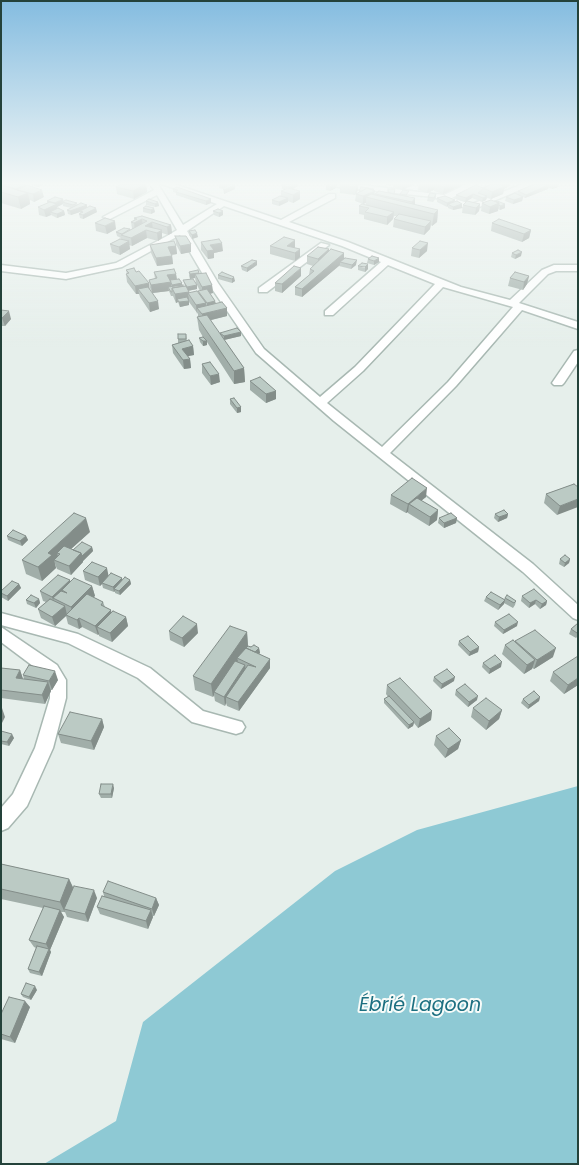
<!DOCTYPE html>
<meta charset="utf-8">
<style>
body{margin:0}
#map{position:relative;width:579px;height:1165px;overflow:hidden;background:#e6efeb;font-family:Poppins,sans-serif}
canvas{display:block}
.frame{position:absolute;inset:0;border:2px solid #24423a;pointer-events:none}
</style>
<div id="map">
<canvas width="579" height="1165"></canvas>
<div class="frame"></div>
</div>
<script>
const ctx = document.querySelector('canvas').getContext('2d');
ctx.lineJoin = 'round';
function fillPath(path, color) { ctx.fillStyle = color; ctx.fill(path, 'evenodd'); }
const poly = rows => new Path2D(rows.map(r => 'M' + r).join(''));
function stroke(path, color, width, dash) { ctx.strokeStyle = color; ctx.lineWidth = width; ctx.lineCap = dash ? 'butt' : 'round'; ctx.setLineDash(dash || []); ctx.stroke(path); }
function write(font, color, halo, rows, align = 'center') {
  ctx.font = font + ' Poppins,sans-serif'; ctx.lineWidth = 4; ctx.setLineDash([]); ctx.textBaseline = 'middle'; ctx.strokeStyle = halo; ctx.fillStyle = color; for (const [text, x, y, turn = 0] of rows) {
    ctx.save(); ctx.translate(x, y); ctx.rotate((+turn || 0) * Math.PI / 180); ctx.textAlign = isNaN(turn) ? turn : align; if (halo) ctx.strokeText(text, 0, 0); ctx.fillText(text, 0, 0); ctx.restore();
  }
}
fillPath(poly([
 [578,786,578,1164,44,1164,116,1121,143,1022,335,871,417,830]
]), '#8ec9d4');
const minor = poly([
 [150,184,158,184,183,225,217,204,162,184,174,184,281,220,329,194,335,194,335,198,289,222,348,242,461,287,510,300,542,270,554,265,578,265,578,271,556,271,548,274,519,303,578,322,578,329,522,310,456,386,390,453,533,564,578,605,578,620,573,618,523,572,334,421,256,353,208,283,180,235,122,267,66,279,1,271,1,265,66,273,116,263,167,236,177,230,157,195,110,219,103,217,154,190,150,184],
 [224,206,342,246,381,262,325,311,325,315,333,315,388,265,435,284,355,367,320,397,264,349,218,283,187,231,224,206],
 [443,287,513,307,448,382,382,447,327,403,363,371,443,287],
 [326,184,354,184,444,195,467,184,478,184,452,198,472,204,523,184,534,184,472,210,433,197,330,186,326,184],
 [321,243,329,245,267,292,259,292,259,288,321,243],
 [578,350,578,362,564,383,562,385,554,385,552,383,574,351,578,350],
 [1,613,78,634,150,668,203,711,242,722,245,727,242,732,236,734,192,722,138,678,68,643,1,625,1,613],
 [1,627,57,665,66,680,66,698,53,748,27,806,8,828,1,831,1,808,13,794,35,748,50,698,50,681,45,675,1,642,1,627]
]);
stroke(minor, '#a8b8b2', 3);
fillPath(minor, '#fff');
fillPath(poly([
 [1,184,25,186,44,197,34,202,30,200,30,204,21,209,1,203],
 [31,184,44,184,38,187,31,185],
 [146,184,147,192,134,199,117,194,116,187],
 [219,184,235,185,235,189,224,194,223,189,219,188],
 [337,184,364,184,358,186,358,190,355,195,340,193,340,185],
 [384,184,415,184,402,190,393,187,393,185,391,186],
 [419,184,464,184,443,194,434,191,434,190,427,193,418,190],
 [488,184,510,184,509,186,504,189,503,194,491,199,487,198,486,200,482,202,472,198,467,201,480,204,479,211,475,215,462,213,463,205,467,201,465,202,456,199,456,195,483,188,490,185],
 [535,184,559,184,558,187,552,189,548,188,548,189,525,198,523,197,522,201,513,204,505,201,506,197,517,194,518,191],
 [282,185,298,186,293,189,300,199,293,203,288,201,279,206,272,204,272,200,281,196,281,191,284,189,282,189],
 [326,186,336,188,330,191,326,190],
 [173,189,211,199,211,203,206,205,176,195,176,193,173,192],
 [359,191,375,191,375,194,394,194,400,195,408,195,407,196,415,205,438,210,437,222,432,226,431,225,430,229,424,235,393,227,394,219,397,216,394,216,393,219,387,225,364,219,364,215,359,214,359,206,366,205,366,203,363,204,355,201,356,194,359,192],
 [436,194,436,198,433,202,427,201,428,197],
 [437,198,455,200,454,202,462,204,462,208,453,210,448,208,448,206,447,207,437,202],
 [47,201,64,201,87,207,97,212,83,219,80,218,79,214,80,213,80,212,71,215,68,214,67,210,71,208,63,206,63,204,57,207,57,209,64,211,65,215,57,218,51,215,46,217,39,215,38,207,47,203],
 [146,201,158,202,159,206,155,207,146,205],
 [495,201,505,208,500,210,498,209,498,211,489,214,481,211,482,203],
 [146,206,155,212,151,214,143,212,143,208],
 [213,211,223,211,223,215,219,217,214,215],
 [134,218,171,225,172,233,168,235,162,233,162,238,158,241,147,238,132,246,129,245,130,249,120,255,112,252,110,244,121,239,121,238,117,236,116,232,132,229,131,222,134,220],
 [95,223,116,229,107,234,96,231],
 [492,223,531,230,529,238,522,242,491,231],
 [189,231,198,237,192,239,189,235],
 [175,236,191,252,181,254,176,244],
 [201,242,223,251,214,253,214,258,208,259,201,250],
 [150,245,176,246,177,254,172,255,173,264,157,266,151,253],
 [270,246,295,248,300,257,295,261,270,254],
 [412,248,427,251,419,258,411,256],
 [329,249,329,251,344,253,344,258,356,265,351,269,339,266,340,265,302,297,295,295,295,287,309,275,310,269,313,266,307,264,307,256],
 [512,253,521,256,515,259,511,257],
 [368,259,379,262,374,265,367,263],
 [257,265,247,272,242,270,241,266],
 [358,266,368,269,365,272,358,270],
 [126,270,150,289,152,292,150,288,149,280,155,279,154,272,176,274,177,279,182,283,182,285,183,286,185,286,183,280,197,285,197,289,188,291,189,293,199,293,198,291,200,291,196,283,195,278,190,279,189,276,189,272,199,273,212,285,213,293,210,294,215,301,216,303,227,308,227,316,211,320,220,335,220,333,241,332,241,336,224,340,244,368,245,382,234,384,207,342,207,345,203,346,200,342,199,338,203,337,199,330,197,317,198,317,198,314,189,302,189,305,180,307,178,302,176,303,173,296,171,296,169,291,153,293,159,309,150,312,140,297,139,294,136,294,127,282,126,274,127,274],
 [222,272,235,281,232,283,218,279,218,275],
 [301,276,282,293,275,291,275,283],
 [529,276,527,284,523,290,508,286,510,278],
 [1,310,11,319,5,326,1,326],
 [186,334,187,341,193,346,194,355,188,356,190,359,191,368,184,369,173,353,172,345,178,343,178,339],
 [202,364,220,382,211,385,202,373],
 [250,381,276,391,276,399,266,403,250,390],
 [230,399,241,407,241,412,237,413,230,404],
 [574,484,557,515,544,503,546,494],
 [391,495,426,497,421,501,438,510,437,520,429,526,408,513,408,512,406,513,390,504],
 [495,514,508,514,507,518,498,522,494,518],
 [439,518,457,518,456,523,444,528,438,523],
 [90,532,71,549,73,550,92,547,93,551,83,561,83,562,71,575,57,569,55,564,55,565,56,568,42,581,26,574,22,560],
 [7,536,26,536,28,540,22,546,8,540],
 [560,559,570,559,569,563,564,567,559,564],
 [83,571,108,576,122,580,130,580,131,584,120,595,115,593,115,591,114,592,103,588,102,584,100,586,85,580],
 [70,582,92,586,95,596,93,597,103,602,105,607,111,610,111,612,126,617,128,626,112,642,99,636,99,634,98,635,82,627,79,629,68,624,66,616,55,626,41,618,38,609,46,602,43,601,40,591],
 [19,584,21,588,8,601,1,597,1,591],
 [522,596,547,601,546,605,540,609,535,604,529,608,521,601],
 [486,597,504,599,505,598,516,601,515,605,513,608,504,603,504,604,498,610,484,601],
 [39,599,40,603,36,608,27,604,26,600],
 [495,622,517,626,503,634,494,626],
 [578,623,578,636,576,638,569,634,571,629],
 [169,631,198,633,184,647,170,640],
 [247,632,248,646,259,648,260,653,259,654,270,659,270,668,239,711,227,706,226,703,225,706,215,701,214,695,213,697,195,690,193,676],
 [459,641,479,647,478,652,469,656,458,645],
 [515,641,553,657,534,669,532,668,532,669,524,674,502,654,505,645,515,642],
 [483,663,501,667,489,674,482,667],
 [1,668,20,670,23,679,24,679,23,675,58,680,52,690,51,690,51,691,45,704,1,698],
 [553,672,578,685,564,694,550,681],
 [434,677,454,681,441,689,433,681],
 [387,685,432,711,431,720,418,728,414,723,413,726,408,729,384,703,384,699,388,697,386,694],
 [456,690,477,700,468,707,455,695],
 [540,697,539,701,528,709,521,703,523,699],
 [473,708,502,710,499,719,486,730,471,717],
 [102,719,104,727,94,750,61,743,58,734],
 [1,731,14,738,9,746,1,744],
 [436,736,461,740,458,749,445,758,434,745],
 [114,788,112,798,101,798,99,794],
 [1,864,69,879,73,887,97,898,88,922,67,917,65,912,61,912,64,917,50,950,51,952,42,976,30,973,28,969,36,948,34,947,29,940,43,908,1,899],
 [103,892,156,898,159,905,154,916,152,916,153,917,148,929,100,914,97,907,104,896],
 [37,990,31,1000,23,997,21,994],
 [30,1007,15,1043,1,1039,1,1014]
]), '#a1aea9');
fillPath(poly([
 [37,184,44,184,38,187],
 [146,184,147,192,134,199,133,191],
 [295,184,298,184,298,186,289,191,289,187],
 [337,184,336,188,330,191,331,187],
 [357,184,358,184,358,190,355,195,356,187],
 [402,184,415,184,402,190],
 [431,184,435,184,434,190,427,193,428,185],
 [450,184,464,184,443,194,444,187],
 [508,184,510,184,509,186,504,189,503,194,491,199,492,192],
 [556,184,559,184,558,187,552,189,553,185],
 [235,185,235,189,224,194,224,190],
 [548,185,548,189,525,198,526,195],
 [374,189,374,199,366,197,366,203,363,204,363,196],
 [42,190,44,197,34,202,33,194],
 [300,191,300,199,293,203,293,195],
 [28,193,30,204,21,209,18,197],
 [473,194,472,198,465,202,466,198],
 [487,196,486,200,482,202,483,198],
 [523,197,522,201,513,204,514,200],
 [288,198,288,202,279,206,279,202],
 [415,198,415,205,411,209,412,202],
 [63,199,64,202,62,202,63,204,57,207,58,212,50,212,51,215,46,217,44,210],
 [211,199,211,203,206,205,206,201],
 [455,200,454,204,448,204,448,206,447,207,447,203],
 [158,202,159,206,155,207,155,204],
 [499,203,498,211,489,214,490,207],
 [462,204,462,208,453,210,453,207],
 [480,204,479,211,475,215,476,208],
 [505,204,505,208,500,210,500,206],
 [87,205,87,209,80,211,80,212,71,215,70,211],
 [96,208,97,212,83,219,83,215],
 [154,208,155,212,151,214,151,210],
 [438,210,437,222,432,226,434,214],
 [64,211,65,215,57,218,57,214],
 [223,211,223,215,219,217,219,213],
 [394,212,393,219,387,225,387,217],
 [142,219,143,227,135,231,134,223],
 [115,221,116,229,107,234,105,226],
 [431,221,430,229,424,235,425,227],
 [152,222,153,230,146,230,147,238,132,246,131,238,145,226],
 [171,225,172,233,168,235,167,227],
 [162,230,162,238,158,241,157,233],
 [531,230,529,238,522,242,524,234],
 [197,233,198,237,192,239,192,235],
 [295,240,295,248,287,246],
 [129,241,130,249,120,255,119,247],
 [222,243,223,251,214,253,214,258,208,259,207,251,210,245],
 [428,243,427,251,419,258,420,250],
 [191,244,191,252,181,254,180,246],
 [162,246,176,246,177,254,169,255],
 [300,249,300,257,295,261,295,253],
 [329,249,329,257,318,267,318,259],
 [522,252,521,256,515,259,516,255],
 [344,253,344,261,340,262,340,265,302,297,302,289],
 [172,256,173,264,157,266,156,258],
 [379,258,379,262,374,265,374,261],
 [357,260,356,265,351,269,352,265],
 [257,261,257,265,247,272,247,268],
 [368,264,368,269,365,272,365,267],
 [301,268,301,276,282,293,282,284],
 [199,273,200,277,195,274,195,278,190,279,190,274],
 [176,274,177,282,171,282,172,290,168,287,169,291,152,293,151,285,167,275],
 [529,276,527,284,523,290,524,282],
 [234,277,235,281,232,283,232,279],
 [149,283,150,292,138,289,139,294,136,294,135,286],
 [182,283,182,287,173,289,172,285],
 [197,285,197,289,187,291,187,287],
 [212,285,213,293,202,295,202,287],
 [189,292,189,295,188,293,189,300,177,299,178,302,176,303,175,294],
 [158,301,159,309,150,312,149,303],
 [189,301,189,305,180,307,179,302],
 [215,301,216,310,207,311,207,303],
 [206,303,206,312,197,308,197,314,196,305],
 [227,308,227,316,203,322,202,314],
 [9,311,11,319,5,326,2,318],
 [241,332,241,336,224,340,224,336],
 [203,341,207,341,207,345,203,346],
 [193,346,194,355,183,357,182,349],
 [190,359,191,368,184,369,183,360],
 [244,368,245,382,234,384,234,371],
 [219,374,220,382,211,385,210,376],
 [276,391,276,399,266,403,266,394],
 [241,407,241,412,237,413,237,408],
 [427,488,426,497,413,507,409,504,408,512,406,513,408,504],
 [578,499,578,507,557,515,560,506],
 [438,510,437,520,429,526,430,517],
 [508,514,507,518,498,522,499,517],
 [86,518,90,532,61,558,60,554,57,553,59,560,54,560,56,568,42,581,38,567,48,553],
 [457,518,456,523,444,528,444,523],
 [26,536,28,540,22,546,20,541],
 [92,547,93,551,83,561,83,562,71,575,69,566,81,553],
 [570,559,569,563,564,567,565,563],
 [107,568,109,578,102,583,102,584,100,586,98,577],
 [122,578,123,582,114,589,115,591,114,592,113,587],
 [70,580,72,589,62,590,64,597,53,598,55,606,52,597],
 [130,580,131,584,120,595,119,591],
 [19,584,21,588,8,601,7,596],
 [92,586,95,596,73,616,71,607],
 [39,599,40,603,36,608,34,603],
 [505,600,504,604,498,610,500,605],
 [536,600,535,604,529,608,530,603],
 [547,601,546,605,540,609,542,604],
 [65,606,67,615,66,615,66,616,55,626,52,617],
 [111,610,113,619,97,627,99,634,98,635,95,626],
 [126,617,128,626,112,642,110,633],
 [79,618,82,627,79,629,77,620],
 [518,622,517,626,503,634,504,630],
 [197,624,198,633,184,647,182,638],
 [247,632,248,646,237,658,238,661,216,693,214,692,214,695,213,697,211,684],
 [479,647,478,652,469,656,470,652],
 [259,648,260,653,254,658,254,654],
 [556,648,553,657,534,669,537,660],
 [270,659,270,668,239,711,238,702],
 [535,660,532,669,524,674,527,665],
 [502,662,501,667,489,674,490,669],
 [245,665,246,674,226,697,226,703,225,706,224,697],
 [20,670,23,679,16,678],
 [55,671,58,680,52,690,49,681],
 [455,677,454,681,441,689,442,684],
 [578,678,578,685,564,694,568,685],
 [48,682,51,691,45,704,42,695],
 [478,696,477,700,468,707,469,702],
 [540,697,539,701,528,709,529,705],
 [2,708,5,717,1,725,1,708],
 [502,710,499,719,486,730,489,721],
 [432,711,431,720,418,728,420,719],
 [102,719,104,727,94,750,91,741],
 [414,722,413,726,408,729,409,725],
 [12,734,14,738,9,746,7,742],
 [461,740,458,749,445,758,448,749],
 [113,784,114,788,112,798,111,794],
 [69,879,74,890,64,909,65,913,60,902],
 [94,890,97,898,88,922,85,914],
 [156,898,159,905,154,916,152,909],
 [60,910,64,917,50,950,51,952,42,976,39,972,49,950,46,944],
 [151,910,153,917,148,929,146,921],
 [35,986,37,990,31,1000,29,997],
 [25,1001,30,1007,15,1043,10,1037]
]), '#838d89');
const building = poly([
 [1,184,22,184,25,185,16,189,1,185,1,184],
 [121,184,146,184,133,191,116,187,121,184],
 [219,184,232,184,235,185,224,190,223,188,227,186,219,184],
 [284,184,295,184,289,187,282,185,284,184],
 [330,184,337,184,331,187,326,186,330,184],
 [341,184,357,184,356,187,340,185,341,184],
 [436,184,450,184,444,187,436,184],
 [492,184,499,184,505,186,492,192,483,188,492,184],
 [535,184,546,184,548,185,526,195,518,191,535,184],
 [1,185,28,193,18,197,1,192,1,185],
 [27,185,42,190,33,194,17,190,27,185],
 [476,185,483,188,482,190,478,193,487,196,483,198,473,194,466,198,456,195,476,185],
 [177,187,211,199,206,201,176,192,178,190,173,189,177,187],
 [361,187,374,189,373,190,367,188,362,191,359,191,361,187],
 [288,188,300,191,293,195,281,191,288,188],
 [367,188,375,191,363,196,356,194,367,188],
 [388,189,395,189,394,194,388,192,388,189],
 [403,190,409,191,406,195,400,194,403,190],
 [379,191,415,198,412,202,375,194,379,191],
 [430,193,436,194,434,198,428,197,430,193],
 [515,193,523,197,514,200,506,197,515,193],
 [371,194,438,210,434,214,366,197,371,194],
 [280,196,288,198,279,202,272,200,280,196],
 [445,196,455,200,447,203,437,198,445,196],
 [55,197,63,199,55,203,47,201,55,197],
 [149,199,158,202,155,204,146,201,149,199],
 [66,200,77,203,73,205,62,202,66,200],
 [491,200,499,203,490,207,482,203,491,200],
 [457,201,462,204,453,207,448,204,457,201],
 [467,201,480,204,476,208,463,205,467,201],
 [495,201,497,201,505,204,500,206,499,205,499,203,495,201],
 [50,202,57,204,44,210,38,207,50,202],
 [81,203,87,205,70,211,67,210,81,203],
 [362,204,394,212,387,217,365,212,369,208,359,206,362,204],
 [90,206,96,208,83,215,79,214,83,212,80,211,90,206],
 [146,206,154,208,151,210,143,208,146,206],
 [58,208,64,211,57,214,50,212,58,208],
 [218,209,223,211,219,213,213,211,218,209],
 [399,214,431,221,425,227,394,219,399,214],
 [142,216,171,225,167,227,152,222,145,226,162,230,157,233,146,230,131,238,121,235,147,221,142,219,134,223,131,222,137,219,134,218,142,216],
 [105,218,115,221,105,226,95,223,105,218],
 [499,219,531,230,524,234,492,223,499,219],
 [124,228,130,229,122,234,116,232,124,228],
 [195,230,197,233,192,235,189,231,195,230],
 [175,236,186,236,191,244,180,246,175,236],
 [284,237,295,240,287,246,300,249,295,253,270,246,284,237],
 [120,239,129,241,119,247,110,244,120,239],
 [219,239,222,243,210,245,214,250,207,251,201,242,219,239],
 [174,241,176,246,168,247,172,256,156,258,150,245,174,241],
 [420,241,428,243,420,250,412,248,420,241],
 [318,247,329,249,318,259,307,256,318,247],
 [331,249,344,253,302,289,295,287,314,271,310,269,331,249],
 [518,250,522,252,516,255,512,253,518,250],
 [372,256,379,258,374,261,368,259,372,256],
 [345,258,357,260,352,265,340,262,345,258],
 [252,260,257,261,247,268,241,266,252,260],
 [362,263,368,264,365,267,358,266,362,263],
 [294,266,301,268,282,284,275,283,294,266],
 [134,268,136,272,139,271,149,283,135,286,126,274,129,273,126,270,134,268],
 [174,269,176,274,167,275,171,282,151,285,149,280,157,278,154,272,174,269],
 [198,270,199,273,190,274,189,272,198,270],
 [222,272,234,277,232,279,218,275,222,272],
 [515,272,529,276,524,282,510,278,515,272],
 [206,273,212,285,202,287,195,274,206,273],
 [179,279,182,283,172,285,170,280,179,279],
 [193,279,197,285,187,287,183,280,193,279],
 [183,285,183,286,172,288,172,292,171,292,168,287,183,285],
 [186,286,189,292,175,294,172,288,186,286],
 [148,287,158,301,149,303,138,289,148,287],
 [207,289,215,301,207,303,198,291,207,289],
 [197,291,206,303,196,305,188,293,197,291],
 [187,297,189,301,179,302,177,299,187,297],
 [222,302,227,308,202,314,197,308,222,302],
 [1,310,9,311,2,318,1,318,1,310],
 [207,315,244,368,234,371,197,317,207,315],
 [237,328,241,332,224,336,220,333,237,328],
 [178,334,186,334,186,339,178,339,178,334],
 [203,337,207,341,203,341,199,338,203,337],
 [189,340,193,346,182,349,190,359,183,360,172,345,189,340],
 [210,362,219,374,210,376,202,364,210,362],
 [260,377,276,391,266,394,250,381,260,377],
 [234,398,241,407,237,408,230,399,234,398],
 [412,478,427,488,408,504,391,495,412,478],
 [574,484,578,487,578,499,560,506,546,494,574,484],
 [417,498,438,510,430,517,409,504,417,498],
 [504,510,508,514,499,517,495,514,504,510],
 [74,513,86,518,48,553,52,555,38,567,22,560,74,513],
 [451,513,457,518,444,523,439,518,451,513],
 [13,530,26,536,20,541,7,536,13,530],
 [82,542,92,547,82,556,81,553,73,550,82,542],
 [64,546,81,553,69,566,54,560,60,554,57,553,64,546],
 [565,555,570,559,565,563,560,559,565,555],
 [92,562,107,568,98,577,83,571,92,562],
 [111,573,122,578,113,587,102,583,111,573],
 [58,575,70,580,52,597,40,591,58,575],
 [125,577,130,580,119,591,114,589,125,577],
 [74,578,92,586,71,607,53,598,61,591,67,593,62,590,74,578],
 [12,581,19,584,7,596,1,593,1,591,12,581],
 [534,589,547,601,542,604,536,600,530,603,522,596,534,589],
 [491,592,505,600,500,605,486,597,491,592],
 [87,594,103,602,101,605,111,610,95,626,79,618,77,620,66,615,87,594],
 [31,595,39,599,34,603,26,600,31,595],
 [507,595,516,601,514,603,505,598,507,595],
 [50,599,65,606,52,617,38,609,50,599],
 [113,611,126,617,110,633,97,627,113,611],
 [509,614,518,622,504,630,495,622,509,614],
 [183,616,197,624,182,638,169,631,183,616],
 [578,623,578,633,577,633,571,629,578,623],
 [230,626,247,632,211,684,193,676,230,626],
 [535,630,556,648,537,660,515,641,535,630],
 [468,636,479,647,470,652,459,641,468,636],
 [513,640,535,660,527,665,505,645,513,640],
 [254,645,259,648,255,652,246,648,248,646,251,647,254,645],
 [246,648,270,659,238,702,226,697,248,665,256,667,237,658,246,648],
 [495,655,502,662,490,669,483,663,495,655],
 [578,656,578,678,568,685,553,672,578,656],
 [235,661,245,665,224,697,214,692,235,661],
 [29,665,55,671,49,681,23,675,29,665],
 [1,668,20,670,16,678,48,682,42,695,1,690,1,668],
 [447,669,455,677,442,684,434,677,447,669],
 [400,678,432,711,420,719,387,685,400,678],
 [465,684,478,696,469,702,456,690,465,684],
 [534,691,540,697,529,705,523,699,534,691],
 [389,696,414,722,409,725,384,699,389,696],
 [486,698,502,710,489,721,473,708,486,698],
 [70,712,102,719,91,741,58,734,70,712],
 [449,728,461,740,448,749,436,736,449,728],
 [1,731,12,734,7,742,1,741,1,731],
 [101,784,113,784,111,794,99,794,101,784],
 [1,864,69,879,60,902,1,889,1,864],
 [108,881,156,898,152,909,103,892,108,881],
 [74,886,94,890,85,914,64,909,74,886],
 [102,896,151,910,146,921,97,907,102,896],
 [44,906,60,910,46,944,29,940,44,906],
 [37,946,49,949,39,972,28,969,37,946],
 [26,983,35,986,29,997,21,994,26,983],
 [9,997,25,1001,10,1037,1,1034,1,1014,9,997]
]);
fillPath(building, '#bbcac4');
stroke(building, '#838d89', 1);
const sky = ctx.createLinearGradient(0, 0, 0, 347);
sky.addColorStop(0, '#84bce0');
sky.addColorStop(0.53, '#f4f8f6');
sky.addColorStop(1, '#f4f8f600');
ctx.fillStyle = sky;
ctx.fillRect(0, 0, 579, 347);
write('italic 19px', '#1c6f80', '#f7fbf9', [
 ["Ébrié Lagoon",420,1006]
]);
</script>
